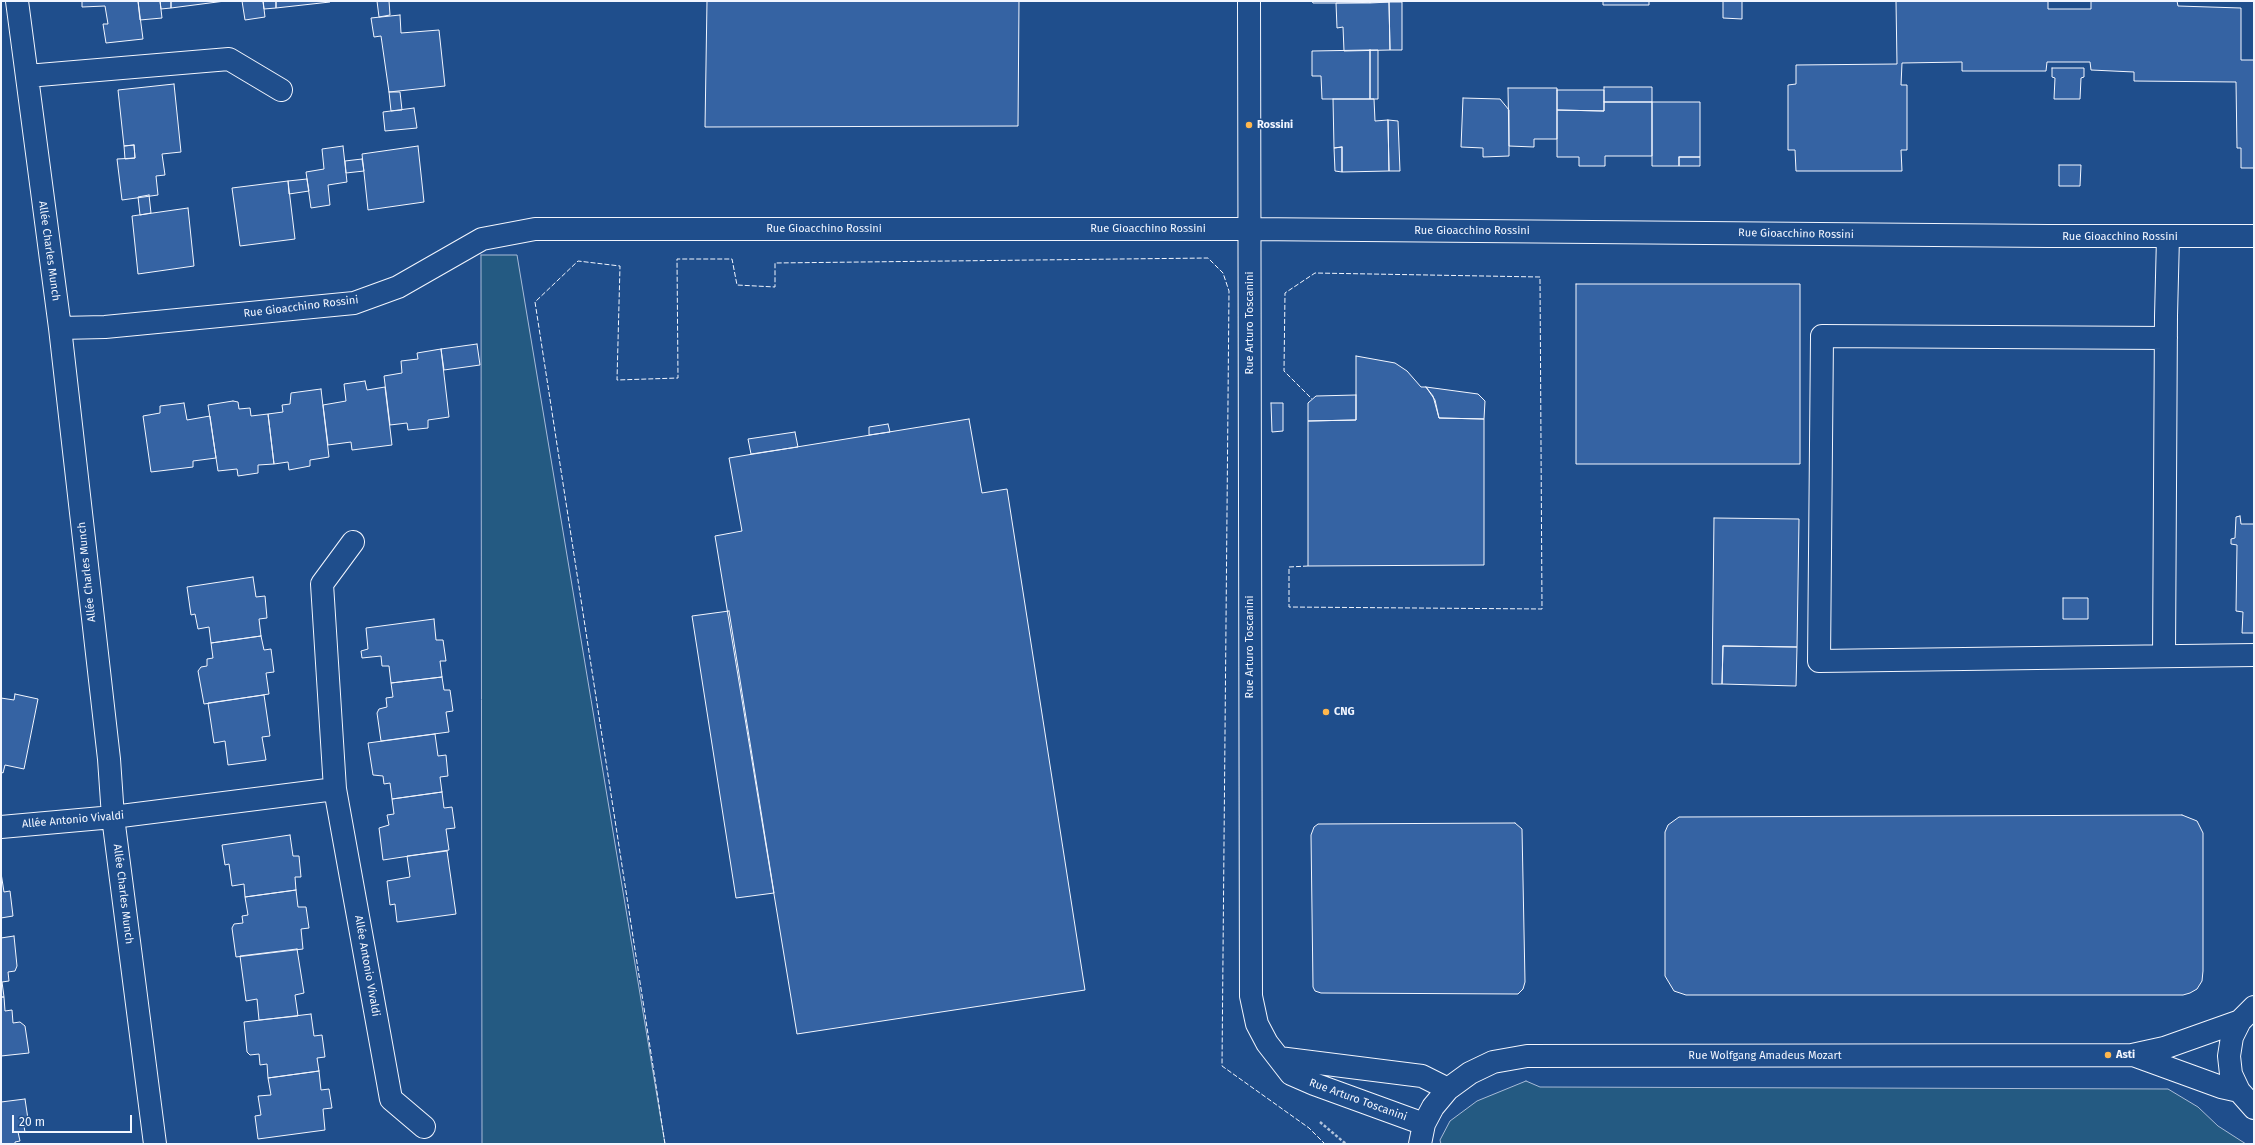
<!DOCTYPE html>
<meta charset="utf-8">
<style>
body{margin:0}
#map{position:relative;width:2255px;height:1145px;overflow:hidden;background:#1f4e8c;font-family:"Fira Sans",sans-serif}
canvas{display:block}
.frame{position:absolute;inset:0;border:2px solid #f2f6ff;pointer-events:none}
.scale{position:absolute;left:12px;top:1115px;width:120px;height:18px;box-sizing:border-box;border:2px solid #f2f6ff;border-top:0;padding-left:5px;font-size:12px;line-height:14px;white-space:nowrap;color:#f2f6ff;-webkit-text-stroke:3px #1f4e8c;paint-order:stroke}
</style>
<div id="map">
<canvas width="2255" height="1145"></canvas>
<div class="frame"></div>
<div class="scale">20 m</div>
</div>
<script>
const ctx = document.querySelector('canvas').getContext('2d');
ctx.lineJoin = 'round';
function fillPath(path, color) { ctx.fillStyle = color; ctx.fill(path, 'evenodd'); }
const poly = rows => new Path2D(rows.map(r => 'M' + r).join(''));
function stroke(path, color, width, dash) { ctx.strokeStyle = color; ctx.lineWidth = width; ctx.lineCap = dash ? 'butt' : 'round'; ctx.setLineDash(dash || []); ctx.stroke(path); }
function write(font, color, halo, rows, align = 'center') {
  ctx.font = font + ' "Fira Sans",sans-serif'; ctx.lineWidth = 3; ctx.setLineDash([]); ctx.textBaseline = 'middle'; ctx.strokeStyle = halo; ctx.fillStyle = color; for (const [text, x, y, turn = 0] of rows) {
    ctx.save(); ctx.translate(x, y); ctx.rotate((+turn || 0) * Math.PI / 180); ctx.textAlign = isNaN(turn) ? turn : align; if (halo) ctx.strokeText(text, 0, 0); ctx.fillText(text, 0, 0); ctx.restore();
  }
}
const green = poly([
 [481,255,517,255,665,1144,482,1144,481,255],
 [1526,1081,1540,1087,2168,1089,2198,1107,2218,1126,2246,1144,1441,1144,1440,1140,1450,1121,1477,1101,1526,1081]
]);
fillPath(green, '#245a82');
stroke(green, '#a8bbd7', 1);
const building = poly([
 [82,1,138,1,143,39,106,43,103,24,108,24,105,6,82,7,82,1],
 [138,1,160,1,162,18,140,20,138,1],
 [160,1,171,1,171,8,161,9,160,1],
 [171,1,225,1,171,8,171,1],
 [242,1,263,1,265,17,245,20,242,1],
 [263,1,276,1,276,8,264,9,263,1],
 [276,1,329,1,330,2,276,8,276,1],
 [377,1,389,1,390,15,379,17,377,1],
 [707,1,1019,1,1018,126,705,127,707,1],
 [1312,1,1370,1,1370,3,1313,3,1312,1],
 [1370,1,1389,1,1389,2,1370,3,1370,1],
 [1603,1,1649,1,1649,5,1603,5,1603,1],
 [1723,1,1742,1,1742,19,1723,18,1723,1],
 [1896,1,2048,1,2048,9,2091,9,2091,1,2177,1,2178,6,2241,8,2241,60,2254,60,2254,168,2241,168,2241,148,2237,148,2236,82,2134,81,2134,72,2091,70,2090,62,2047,62,2046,71,1962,71,1962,62,1902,63,1901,85,1907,85,1907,150,1901,150,1902,171,1796,171,1795,150,1788,150,1788,85,1796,84,1796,65,1897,64,1896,1],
 [1389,2,1390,50,1344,51,1343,27,1337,28,1336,3,1389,2],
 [1389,2,1402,2,1402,50,1390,50,1389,2],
 [400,15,401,33,439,30,445,86,389,92,381,36,374,37,371,18,400,15],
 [1370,50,1370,99,1322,99,1321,76,1312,76,1312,51,1370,50],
 [1370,50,1378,50,1378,99,1370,99,1370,50],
 [2052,68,2084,68,2084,77,2081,78,2080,99,2054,99,2055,78,2052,77,2052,68],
 [174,84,181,152,162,154,165,175,156,176,158,195,122,200,117,159,135,158,134,145,124,146,118,90,174,84],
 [1604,87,1652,87,1652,102,1604,102,1604,87],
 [1508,88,1557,88,1557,139,1534,139,1534,147,1509,146,1508,88],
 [1557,90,1604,90,1604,111,1557,110,1557,90],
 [389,92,400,92,402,110,391,111,389,92],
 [1463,98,1500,99,1509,110,1509,156,1483,157,1483,148,1461,147,1463,98],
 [1333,99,1374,99,1375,121,1388,120,1389,171,1342,172,1342,147,1334,148,1333,99],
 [1604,102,1652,102,1652,156,1605,156,1605,166,1579,166,1579,157,1557,157,1557,110,1604,111,1604,102],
 [1652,102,1700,102,1700,157,1679,157,1679,166,1652,166,1652,102],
 [414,108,417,128,385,131,383,112,414,108],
 [1388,120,1398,121,1400,171,1389,171,1388,120],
 [134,145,135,158,125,159,124,146,134,145],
 [343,146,347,182,328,185,330,205,311,208,306,172,324,169,322,149,343,146],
 [418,146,424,202,368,210,362,154,418,146],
 [1342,147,1342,172,1335,171,1334,148,1342,147],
 [1679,157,1700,157,1700,166,1679,166,1679,157],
 [362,159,364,171,346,173,345,161,362,159],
 [2059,165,2081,165,2080,186,2059,186,2059,165],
 [307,179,309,191,289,194,288,181,307,179],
 [288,181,295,239,240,246,232,188,288,181],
 [149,195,151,213,140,215,138,197,149,195],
 [188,208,194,266,138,274,132,216,188,208],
 [1576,284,1800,284,1800,464,1576,464,1576,284],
 [477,344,480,365,444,370,441,349,477,344],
 [441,349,449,417,428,420,428,428,408,430,407,423,390,425,384,376,402,373,401,361,418,359,417,353,441,349],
 [1356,356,1395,363,1407,371,1421,387,1426,387,1433,396,1439,418,1484,419,1484,565,1308,566,1308,421,1356,420,1356,356],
 [365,381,367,390,385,387,392,445,352,450,351,442,328,445,323,405,346,401,344,384,365,381],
 [1426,387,1478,394,1485,401,1484,419,1439,418,1435,400,1426,387],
 [321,389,329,457,310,460,310,466,289,470,288,462,274,464,268,414,283,412,282,405,290,404,291,393,321,389],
 [1356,395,1356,420,1308,421,1308,403,1316,396,1356,395],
 [233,401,238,402,239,409,250,408,251,416,268,414,274,464,258,465,258,473,238,476,237,469,218,471,208,405,233,401],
 [184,403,187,420,210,416,216,458,193,461,193,467,151,472,143,416,160,413,160,406,184,403],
 [1271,403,1283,403,1283,431,1272,432,1271,403],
 [969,419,982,493,1007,489,1085,990,797,1034,715,536,742,531,729,458,969,419],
 [888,424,890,432,869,435,869,427,888,424],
 [795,432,798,447,751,454,748,439,795,432],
 [2240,516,2241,524,2254,524,2254,633,2242,633,2243,612,2236,611,2237,545,2231,544,2231,539,2235,538,2236,517,2240,516],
 [1714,518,1799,519,1797,647,1723,646,1722,684,1712,684,1714,518],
 [253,577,256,597,265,596,267,618,259,619,261,636,211,643,209,627,198,629,195,614,191,615,187,587,253,577],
 [2063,598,2088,598,2088,619,2063,619,2063,598],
 [729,611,774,893,736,898,692,616,729,611],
 [434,619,436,640,443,640,446,661,440,661,442,677,391,683,389,666,382,666,381,656,362,658,361,651,368,649,366,628,434,619],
 [261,636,264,650,271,649,274,672,266,673,269,694,204,704,198,671,201,667,207,666,207,659,213,658,211,643,261,636],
 [1723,646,1797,647,1796,686,1722,684,1723,646],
 [442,677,444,690,450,690,453,711,446,712,449,732,381,741,377,713,379,709,387,707,386,698,393,697,391,683,442,677],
 [15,694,38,699,24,769,5,765,3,773,1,772,1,698,14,700,15,694],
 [264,695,270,736,262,737,266,760,228,765,225,741,214,743,208,703,264,695],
 [435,734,438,756,446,755,448,776,440,777,442,792,392,799,390,783,384,784,383,776,373,775,368,743,435,734],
 [442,792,444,808,452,807,455,828,446,829,449,850,383,860,379,828,389,825,387,815,394,814,392,799,442,792],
 [2182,815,2197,821,2203,833,2203,971,2202,981,2197,989,2190,993,2183,995,1686,995,1674,991,1665,976,1665,832,1668,825,1679,817,2182,815],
 [1515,823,1522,829,1525,982,1523,989,1518,994,1321,993,1315,991,1313,987,1311,835,1314,827,1318,824,1515,823],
 [290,835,293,856,299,856,301,877,295,877,296,890,245,897,244,884,232,886,229,864,225,865,222,845,290,835],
 [447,851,456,914,397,922,395,904,390,905,387,881,410,877,407,856,447,851],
 [1,873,4,892,10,891,13,916,1,918,1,873],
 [296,890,298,907,306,907,309,928,301,929,303,949,236,957,232,928,234,924,243,923,242,916,248,915,245,897,296,890],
 [14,936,17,966,15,971,8,972,9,981,2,982,4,997,1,997,1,938,14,936],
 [297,949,304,993,295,995,298,1016,259,1020,257,999,246,1001,240,956,297,949],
 [1,997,4,997,5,1011,12,1010,13,1023,20,1022,25,1026,29,1053,1,1056,1,997],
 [311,1014,314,1036,322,1035,325,1057,317,1058,319,1071,268,1078,267,1064,260,1065,259,1054,250,1055,247,1052,244,1022,311,1014],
 [319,1071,321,1090,329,1089,332,1108,323,1109,325,1130,258,1139,255,1116,261,1115,258,1096,271,1095,268,1078,319,1071],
 [25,1099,29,1126,24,1126,25,1132,18,1132,20,1141,15,1142,15,1144,1,1144,1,1102,25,1099]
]);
fillPath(building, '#3563a3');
stroke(building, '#f2f6ff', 1);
const minor = poly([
 [17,1,60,328,109,759,113,817,155,1144],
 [1249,1,1251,996,1257,1024,1267,1043,1291,1074,1314,1084,1424,1124],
 [27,76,229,59,281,90],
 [60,328,105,327,354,303,398,287,482,239,535,229,1250,229,2048,236,2254,236],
 [2166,338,1822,336,1819,661,2254,655],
 [2164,656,2166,316,2168,237],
 [335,789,322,584,353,542],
 [1,827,113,817,335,789,391,1099,424,1127],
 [2254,1007,2240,1021,2232,1037,2229,1056,2231,1074,2239,1091,2254,1108],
 [2133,1055,2221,1087,2239,1091],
 [1279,1058,1422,1076,1448,1089],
 [1420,1144,1424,1124,1433,1107,1448,1089,1470,1073,1493,1062,1527,1056,2132,1055,2164,1048,2240,1021]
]);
stroke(minor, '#f2f6ff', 24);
stroke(poly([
 [1320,1122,1346,1144]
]), '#b3c4dc', 2.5, [3, 2]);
stroke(minor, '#1f4e8c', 22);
stroke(poly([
 [1308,566,1289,567,1289,607,1542,609,1540,277,1315,273,1285,293,1284,371,1312,399],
 [665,1144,535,302,578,261,620,266,617,380,678,378,677,259,732,259,737,285,775,287,775,263,1208,258,1223,273,1229,291,1222,1066,1309,1128,1325,1144]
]), '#f2f6ff', 1, [5, 2]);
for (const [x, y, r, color] of [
 [1249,125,4,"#ffb74d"],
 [1326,712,4,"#ffb74d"],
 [2108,1055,4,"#ffb74d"]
]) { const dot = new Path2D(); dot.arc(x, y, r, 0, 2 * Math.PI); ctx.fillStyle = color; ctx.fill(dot); stroke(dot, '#1f4e8c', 1.5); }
write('bold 11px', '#f2f6ff', '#1f4e8c', [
 ["Rossini",1257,125],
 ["CNG",1334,712],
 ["Asti",2116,1055]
], 'left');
write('11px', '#f2f6ff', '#1f4e8c', [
 ["Rue Gioacchino Rossini",824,229],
 ["Rue Gioacchino Rossini",1148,229],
 ["Rue Gioacchino Rossini",1472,231],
 ["Rue Gioacchino Rossini",1796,234,1],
 ["Rue Gioacchino Rossini",2120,237],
 ["Allée Charles Munch",49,251,82],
 ["Rue Gioacchino Rossini",301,307,-7],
 ["Rue Arturo Toscanini",1250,323,-90],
 ["Allée Charles Munch",87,572,-96],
 ["Rue Arturo Toscanini",1250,647,-90],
 ["Allée Antonio Vivaldi",73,820,-5],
 ["Allée Charles Munch",123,894,83],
 ["Allée Antonio Vivaldi",367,966,80],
 ["Rue Wolfgang Amadeus Mozart",1765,1056],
 ["Rue Arturo Toscanini",1358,1100,20]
]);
</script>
